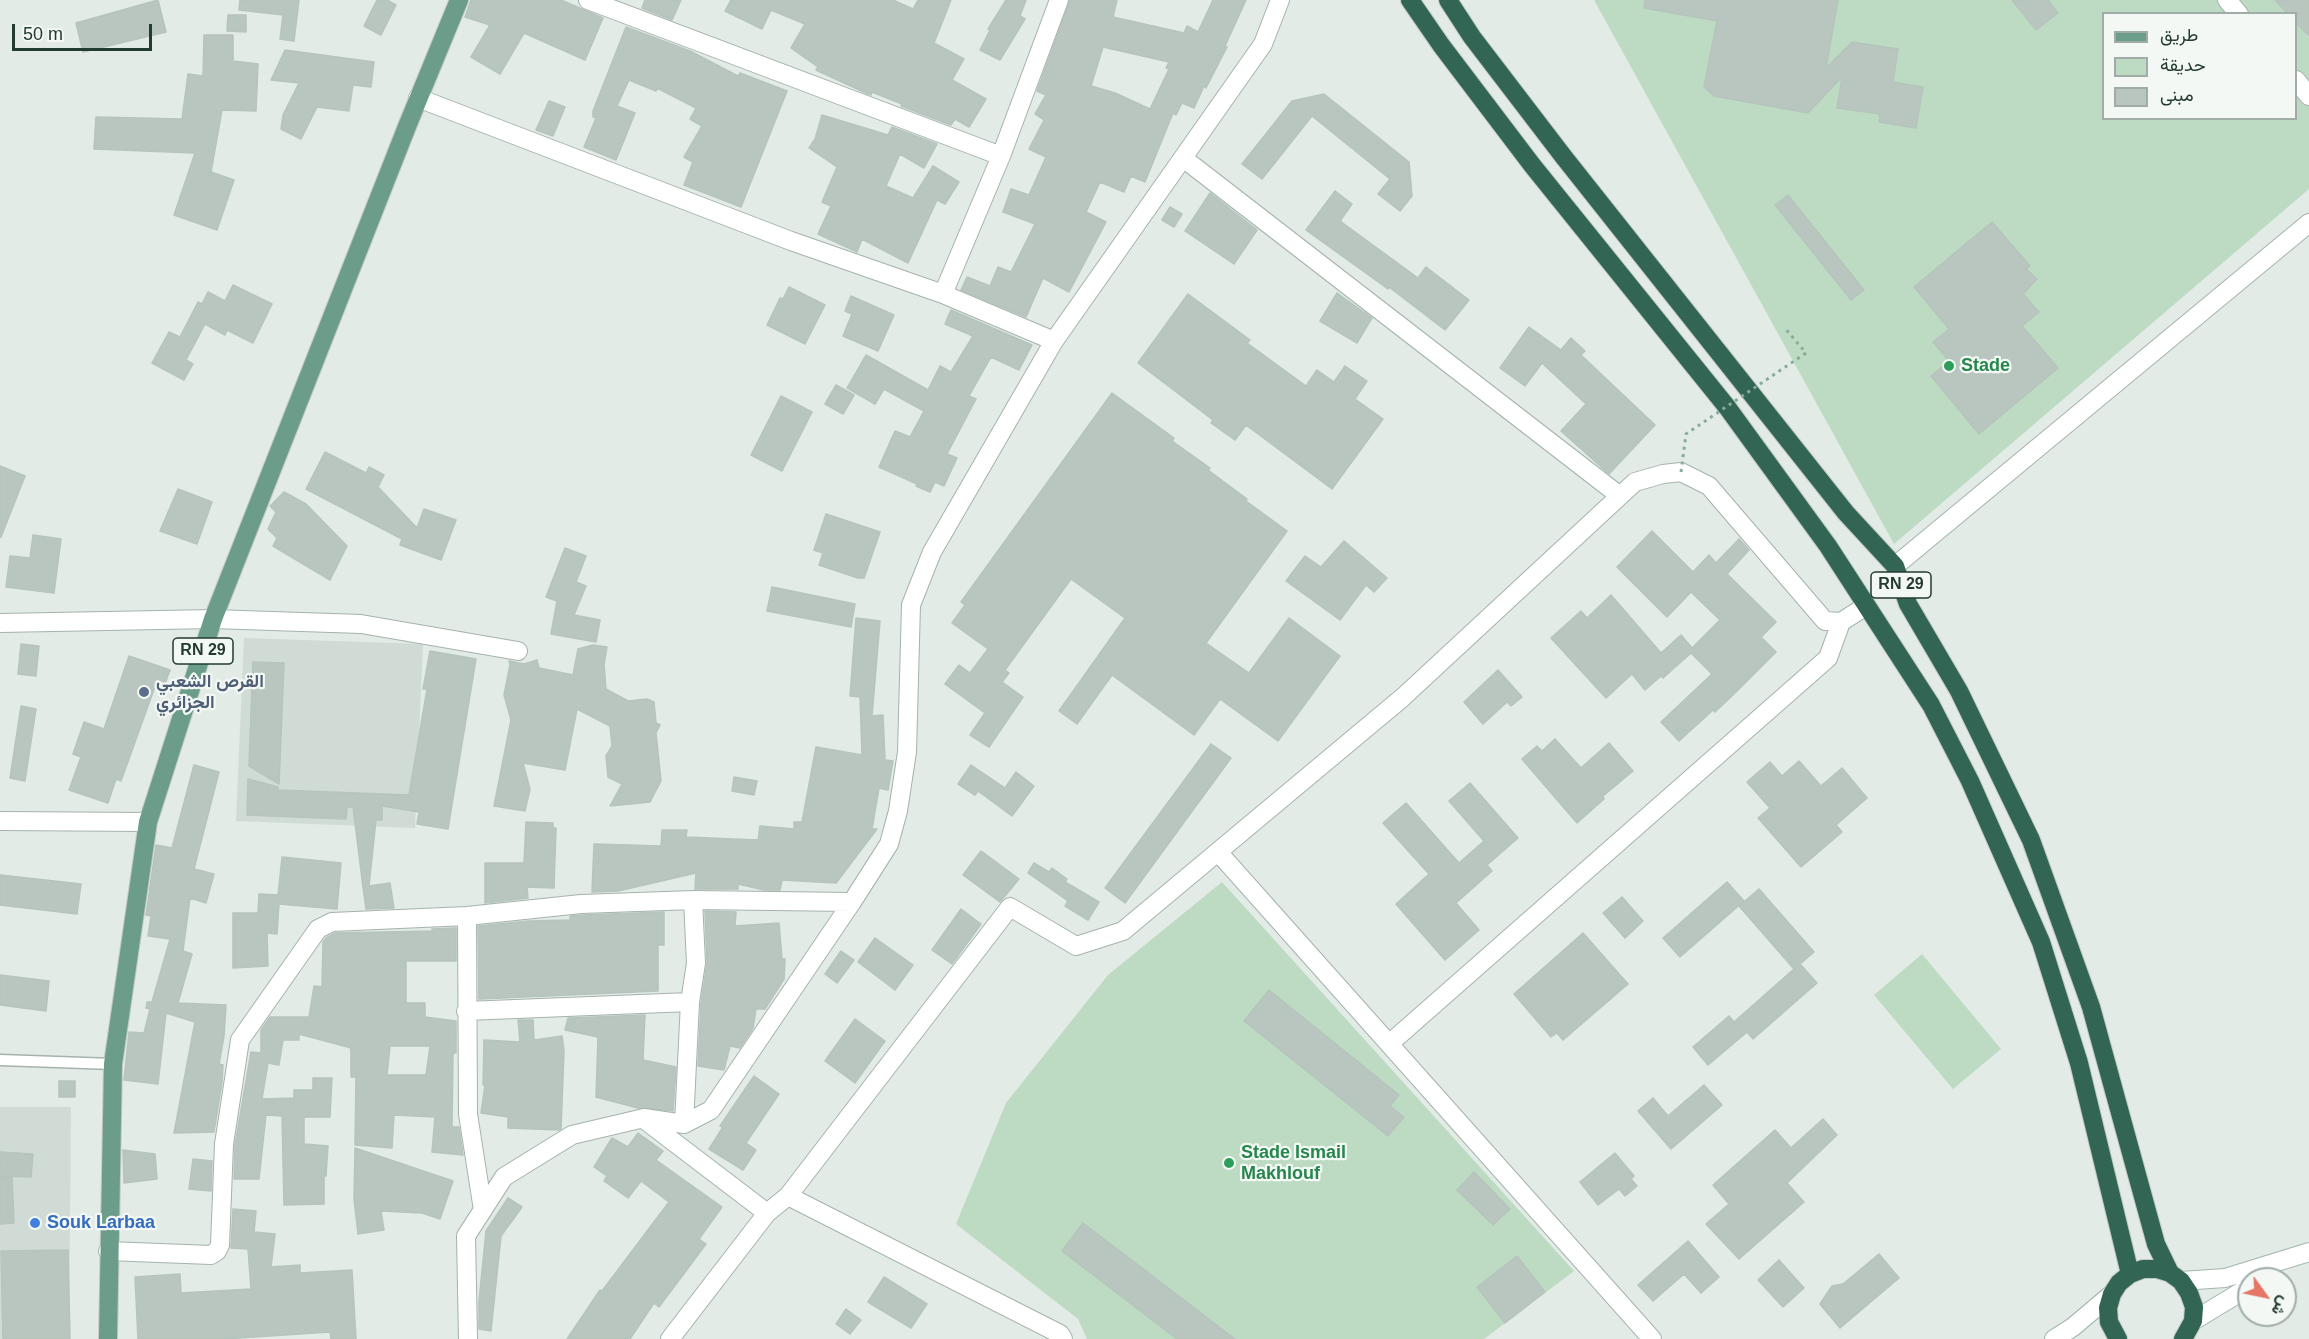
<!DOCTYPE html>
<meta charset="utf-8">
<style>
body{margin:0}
#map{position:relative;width:2309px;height:1339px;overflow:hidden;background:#e2ebe6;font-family:Arial,Vazirmatn,sans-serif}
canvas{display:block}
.legend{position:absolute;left:2102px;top:12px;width:195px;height:108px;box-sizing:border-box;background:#f3f8f5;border:2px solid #a0aca7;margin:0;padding:8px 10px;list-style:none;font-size:18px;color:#243b32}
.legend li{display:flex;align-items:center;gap:12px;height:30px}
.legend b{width:30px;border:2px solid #a0aca7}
.north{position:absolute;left:2237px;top:1267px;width:60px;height:60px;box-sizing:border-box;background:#f3f8f5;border:2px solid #a0aca7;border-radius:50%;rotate:123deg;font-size:16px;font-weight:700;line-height:24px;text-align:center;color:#243b32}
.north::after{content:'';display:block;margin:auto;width:21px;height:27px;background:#e67665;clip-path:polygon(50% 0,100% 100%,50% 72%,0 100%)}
.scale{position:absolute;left:12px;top:24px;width:140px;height:27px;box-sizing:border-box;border:3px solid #243b32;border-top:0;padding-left:8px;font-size:18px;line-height:21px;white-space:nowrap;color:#243b32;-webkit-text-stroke:4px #f3f8f5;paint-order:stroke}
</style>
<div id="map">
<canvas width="2309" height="1339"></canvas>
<ul class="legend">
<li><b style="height:8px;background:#6b9d8a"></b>طريق</li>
<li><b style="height:16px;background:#bddbc2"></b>حديقة</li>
<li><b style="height:16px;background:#b8c6bf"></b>مبنى</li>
</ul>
<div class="north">ش</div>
<div class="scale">50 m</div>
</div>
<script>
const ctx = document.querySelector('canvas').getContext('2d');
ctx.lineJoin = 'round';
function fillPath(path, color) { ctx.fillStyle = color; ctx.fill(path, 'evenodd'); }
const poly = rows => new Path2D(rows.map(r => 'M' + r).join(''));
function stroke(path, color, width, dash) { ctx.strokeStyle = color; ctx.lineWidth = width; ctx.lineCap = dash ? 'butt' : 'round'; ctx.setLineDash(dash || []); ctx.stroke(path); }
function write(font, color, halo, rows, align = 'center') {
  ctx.font = font + ' Arial,Vazirmatn,sans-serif'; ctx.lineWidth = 4.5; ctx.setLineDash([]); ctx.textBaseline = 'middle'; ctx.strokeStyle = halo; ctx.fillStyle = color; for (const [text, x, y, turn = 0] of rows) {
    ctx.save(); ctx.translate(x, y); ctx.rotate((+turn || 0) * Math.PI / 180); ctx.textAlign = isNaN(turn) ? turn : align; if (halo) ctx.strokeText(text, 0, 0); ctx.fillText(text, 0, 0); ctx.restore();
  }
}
fillPath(poly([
 [244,638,423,644,415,828,236,821],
 [0,1107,71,1107,69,1339,0,1339]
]), '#d1dbd5');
fillPath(poly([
 [1594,0,2276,0,2288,13,2104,14,2104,118,2296,118,2296,22,2309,38,2309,189,1894,544],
 [1222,882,1574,1271,1484,1339,1087,1339,1078,1319,956,1224,1006,1103,1108,975],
 [1922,954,2001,1049,1953,1089,1874,995]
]), '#bddbc2');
const building = poly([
 [158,0,166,32,83,52,76,23,158,0],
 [240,0,299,0,294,41,280,39,283,15,239,10,240,0],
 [377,0,387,0,396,5,381,35,364,26,377,0],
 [471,0,561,0,603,18,585,60,524,33,500,74,471,57,490,25,465,17,471,0],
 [645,0,681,0,672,20,642,8,645,0],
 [731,0,893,0,913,9,918,0,951,0,934,43,964,59,952,80,986,99,969,127,955,119,951,125,901,106,902,104,872,92,871,95,868,94,816,70,818,67,791,48,805,24,771,10,762,29,725,11,731,0],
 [1006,0,1026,0,1020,16,1025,19,1000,60,980,50,990,30,988,29,1006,0],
 [1070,0,1117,0,1113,17,1184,33,1187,26,1198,32,1213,0,1246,0,1225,46,1227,47,1206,88,1204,86,1194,108,1182,103,1176,115,1173,113,1145,182,1131,176,1124,192,1100,182,1086,212,1106,222,1069,292,1043,278,1026,317,961,290,967,277,990,286,998,267,1011,272,1035,224,1003,212,1011,189,1029,195,1046,157,1029,149,1044,120,1035,114,1046,95,1037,91,1070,0],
 [1103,47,1169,62,1166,68,1169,69,1150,109,1115,93,1091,86,1103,47],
 [1645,0,1838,0,1826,68,1852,42,1898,49,1893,82,1923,87,1916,128,1879,122,1880,114,1837,108,1842,77,1808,113,1714,96,1704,87,1717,21,1644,8,1645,0],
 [2012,0,2048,0,2058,13,2036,30,2012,0],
 [2275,0,2309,0,2309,36,2295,22,2295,14,2288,14,2275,0],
 [228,15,246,15,246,32,227,31,228,15],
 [626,27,690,51,738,76,740,73,787,91,741,207,684,185,693,162,684,157,702,126,690,119,696,108,657,88,656,91,629,80,617,106,635,113,616,160,584,147,596,118,593,117,593,111,626,27],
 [204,35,233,35,233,61,258,64,256,111,222,110,211,172,234,180,217,230,174,215,195,153,94,149,96,117,182,119,188,74,203,76,204,35],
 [285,50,374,62,371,87,353,85,349,111,317,107,301,139,281,129,283,115,299,83,271,80,285,50],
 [1324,94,1409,162,1412,196,1400,211,1378,194,1390,179,1312,116,1262,179,1242,164,1292,101,1324,94],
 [549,101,565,107,553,136,536,130,549,101],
 [822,115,888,135,892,127,937,144,924,168,900,154,886,186,913,198,933,166,959,182,945,204,937,200,908,263,862,239,857,252,818,234,831,206,822,202,837,167,809,148,815,139,822,115],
 [1335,191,1352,204,1340,221,1418,278,1426,267,1469,300,1445,330,1389,287,1388,289,1306,230,1335,191],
 [1210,193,1257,230,1234,264,1185,231,1210,193],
 [1788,195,1864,290,1851,300,1775,205,1788,195],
 [1170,207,1182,214,1174,227,1162,220,1170,207],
 [1992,222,2030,266,2026,269,2037,279,2023,294,2039,312,2022,326,2058,368,1979,434,1931,376,1949,361,1933,342,1949,329,1914,287,1992,222],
 [233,285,272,304,253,343,227,330,225,335,205,324,186,360,193,364,184,380,152,363,169,332,180,337,198,302,202,304,208,292,225,301,233,285],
 [789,287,825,305,805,344,767,325,780,298,783,299,789,287],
 [1337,293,1372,318,1357,343,1320,321,1337,293],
 [1188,294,1250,340,1247,343,1306,386,1317,370,1334,382,1345,366,1367,381,1355,399,1383,419,1332,489,1246,425,1235,440,1211,423,1213,420,1138,363,1188,294],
 [851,296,894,315,878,351,843,336,852,314,845,311,851,296],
 [951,310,1032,345,1019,370,991,357,969,396,976,399,947,454,957,458,944,486,935,482,930,492,916,486,917,484,879,467,895,431,910,437,924,411,884,389,875,404,847,388,866,355,928,390,940,366,951,372,973,336,945,324,951,310],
 [1529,327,1561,350,1571,338,1585,351,1581,355,1655,425,1609,474,1561,431,1586,404,1542,363,1525,386,1500,368,1529,327],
 [836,385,854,395,843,414,825,404,836,385],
 [1112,393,1174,438,1172,441,1210,468,1208,470,1247,499,1246,501,1287,531,1206,643,1249,673,1289,618,1340,656,1278,741,1220,699,1194,735,1112,675,1077,724,1059,711,1125,618,1071,579,1005,670,1009,673,1002,682,1023,697,989,747,970,735,985,713,945,684,959,665,970,673,988,649,952,623,965,605,961,602,1112,393],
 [781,396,812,412,782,471,751,455,781,396],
 [325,452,366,473,369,467,384,475,378,487,417,528,424,509,456,520,441,560,400,545,402,539,306,489,325,452],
 [0,466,25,476,1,537,0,537,0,466],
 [178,489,212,502,197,544,160,531,178,489],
 [284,492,306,504,347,546,330,580,273,546,277,538,268,529,276,512,270,506,284,492],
 [826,514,880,532,864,578,858,578,819,565,823,553,814,550,826,514],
 [1652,531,1693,572,1709,555,1716,563,1739,539,1749,550,1727,574,1776,622,1761,637,1776,652,1736,692,1715,712,1713,710,1679,741,1661,722,1712,674,1691,653,1663,678,1661,676,1645,690,1632,674,1606,698,1551,638,1581,611,1587,618,1611,595,1661,653,1681,635,1692,648,1720,620,1691,592,1667,617,1617,567,1652,531],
 [33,535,61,539,54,593,6,587,10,556,30,558,33,535],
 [1344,541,1387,578,1374,592,1366,585,1340,620,1286,581,1305,556,1321,567,1344,541],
 [565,548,586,556,576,582,586,586,574,615,600,620,596,642,551,634,557,601,546,597,565,548],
 [772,587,855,604,851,627,767,611,772,587],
 [856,618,880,621,872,716,883,715,885,760,893,761,888,790,879,788,872,829,877,829,836,883,782,880,780,890,764,890,738,884,738,889,695,889,696,873,618,891,592,892,594,844,661,846,662,830,687,830,686,837,758,840,760,826,794,829,794,822,802,822,816,747,862,755,860,697,850,696,856,618],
 [21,644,39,646,36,676,18,674,21,644],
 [593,645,607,647,604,665,606,689,628,701,647,699,654,702,656,723,660,725,656,733,661,781,650,802,610,806,622,784,608,777,606,756,612,746,610,726,577,709,565,770,523,763,530,789,525,811,494,806,511,720,504,695,510,665,509,661,524,664,537,660,539,668,573,675,578,649,593,645],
 [430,651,476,659,448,829,417,824,419,812,382,806,382,820,376,820,369,886,390,883,394,908,366,909,363,887,366,887,363,887,353,807,347,807,346,819,247,815,248,779,278,787,278,790,409,795,427,689,423,689,430,651],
 [129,656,170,670,165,684,157,681,121,781,116,779,108,803,69,790,81,757,73,754,84,722,104,729,129,656],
 [253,662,284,663,279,784,249,766,253,662],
 [1498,670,1522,697,1511,706,1507,702,1483,724,1464,702,1498,670],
 [21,706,36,709,25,781,10,778,21,706],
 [1555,739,1581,768,1609,743,1633,771,1603,796,1604,799,1577,823,1522,759,1537,746,1542,751,1555,739],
 [1211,744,1231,758,1125,903,1105,888,1211,744],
 [1799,761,1821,786,1842,768,1867,798,1836,825,1842,832,1801,867,1758,818,1770,808,1747,782,1770,762,1782,776,1799,761],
 [194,765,219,772,194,869,214,874,206,903,190,898,183,951,192,954,178,1003,226,1005,224,1036,219,1064,223,1065,222,1082,214,1132,174,1133,195,1022,166,1013,158,1084,124,1080,129,1032,144,1033,150,1009,146,1008,147,1002,152,1002,170,939,148,936,151,916,146,915,156,845,172,848,194,765],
 [971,765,1005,788,1016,772,1034,786,1012,816,978,791,975,795,958,784,971,765],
 [734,777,757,781,754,795,732,791,734,777],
 [1470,783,1518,838,1487,865,1492,871,1456,903,1479,930,1445,960,1396,904,1429,874,1383,823,1406,803,1459,863,1484,841,1449,801,1470,783],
 [526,822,553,823,553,828,556,828,554,888,527,887,528,898,485,903,485,863,524,863,526,822],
 [981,851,1019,879,1000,902,963,875,981,851],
 [282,857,341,863,337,909,279,904,277,934,267,933,268,966,233,968,233,913,258,913,259,894,278,895,282,857],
 [1034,863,1049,872,1052,868,1067,879,1065,882,1099,902,1088,920,1065,906,1068,901,1028,873,1034,863],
 [0,875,81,884,77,914,0,905,0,875],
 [1727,882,1744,901,1680,957,1663,938,1727,882],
 [1759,889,1814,952,1800,964,1817,983,1753,1039,1747,1032,1708,1065,1693,1047,1729,1016,1734,1022,1794,969,1739,906,1759,889],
 [1622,897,1643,921,1625,938,1603,913,1622,897],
 [961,909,981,924,952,964,932,950,961,909],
 [705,911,736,912,735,926,779,923,782,959,785,959,784,979,765,1009,756,1009,753,1028,740,1048,730,1046,724,1070,698,1066,701,1003,707,963,705,911],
 [664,912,664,945,658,945,658,991,479,999,478,926,529,921,570,920,570,916,582,915,664,912],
 [456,928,456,961,406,961,406,1003,425,1003,425,1017,456,1021,456,1053,453,1053,452,1127,459,1127,463,1155,432,1152,435,1117,394,1115,392,1148,355,1145,356,1077,351,1077,351,1048,299,1034,299,1040,283,1040,279,1065,268,1063,262,1099,294,1098,294,1090,313,1090,313,1078,332,1078,330,1117,304,1117,304,1144,328,1146,326,1176,324,1176,324,1204,284,1205,282,1116,266,1115,259,1179,234,1179,235,1145,251,1052,261,1053,261,1030,270,1017,309,1017,314,986,322,987,323,942,326,938,335,933,432,931,432,929,456,928],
 [390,1046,430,1046,426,1075,387,1075,390,1046],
 [1583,933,1628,984,1563,1040,1557,1033,1551,1037,1514,994,1583,933],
 [875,938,913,965,895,990,858,962,875,938],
 [841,951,854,960,837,983,825,974,841,951],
 [0,975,49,981,46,1011,0,1005,0,975],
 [1269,990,1399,1095,1390,1106,1404,1117,1388,1136,1244,1021,1269,990],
 [645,1015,643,1060,676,1067,673,1111,638,1108,596,1097,598,1037,565,1030,568,1018,645,1015],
 [855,1019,885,1041,855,1083,825,1061,855,1019],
 [518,1020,533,1020,534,1040,562,1036,564,1051,561,1129,559,1130,508,1128,508,1117,481,1113,485,1085,483,1085,484,1040,520,1042,518,1020],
 [754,1076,779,1094,746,1143,756,1150,743,1170,709,1149,723,1127,720,1126,754,1076],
 [59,1081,75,1081,75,1097,59,1097,59,1081],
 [1704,1085,1722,1105,1671,1149,1638,1111,1653,1098,1668,1116,1704,1085],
 [1823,1119,1837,1135,1787,1183,1804,1202,1739,1259,1706,1224,1729,1204,1713,1185,1775,1130,1791,1148,1823,1119],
 [638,1133,663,1151,656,1160,722,1207,699,1239,706,1244,659,1307,654,1303,630,1339,567,1339,600,1290,602,1291,669,1202,641,1181,628,1198,604,1181,607,1176,594,1167,612,1138,628,1147,638,1133],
 [355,1148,453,1181,440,1219,422,1213,381,1211,384,1230,358,1234,354,1199,355,1148],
 [123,1150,155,1154,157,1179,124,1183,123,1150],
 [0,1152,33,1154,31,1177,0,1176,0,1152],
 [1615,1153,1634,1176,1631,1179,1637,1186,1625,1196,1619,1189,1598,1205,1580,1182,1615,1153],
 [193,1159,212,1161,211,1191,189,1189,193,1159],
 [1474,1172,1510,1209,1493,1225,1457,1190,1474,1172],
 [0,1177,12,1177,14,1223,0,1224,0,1177],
 [508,1198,522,1207,501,1236,491,1331,479,1329,479,1301,486,1231,508,1198],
 [233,1209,256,1211,254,1232,275,1234,271,1267,300,1265,300,1273,352,1270,356,1339,331,1339,330,1332,224,1339,138,1339,135,1277,180,1274,181,1293,251,1289,248,1249,231,1248,233,1209],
 [1083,1223,1235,1339,1177,1339,1062,1251,1083,1223],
 [1688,1241,1719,1277,1701,1293,1684,1274,1653,1301,1638,1285,1688,1241],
 [68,1250,70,1339,3,1339,1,1251,68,1250],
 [1879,1254,1899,1278,1840,1328,1820,1304,1832,1286,1843,1284,1879,1254],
 [1517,1256,1545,1292,1505,1323,1477,1287,1517,1256],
 [1779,1260,1804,1288,1783,1307,1758,1280,1779,1260],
 [884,1277,927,1304,911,1328,868,1302,884,1277],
 [846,1309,861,1320,850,1334,836,1324,846,1309]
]);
fillPath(building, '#b8c6bf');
stroke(building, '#b5c4bc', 1.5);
const lane = poly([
 [0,1060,113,1064]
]);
const street = poly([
 [588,0,1001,156,1059,0],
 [2227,0,2239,14],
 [2296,80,2309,96],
 [418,98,791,241,943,294,1054,341],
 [1183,158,1620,496],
 [943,294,1001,156],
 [1895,566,2309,223],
 [0,623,213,619,361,624,518,651],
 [0,821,148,822],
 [1218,852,1652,1339],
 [467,916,468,1114,483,1210],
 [466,1011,690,1002],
 [1389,1044,1828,658,1841,622],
 [645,1120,767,1213,788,1196,1010,907,1076,946,1123,931,1402,698,1635,482,1663,474,1681,472,1709,486,1825,621,1841,622,1866,606],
 [684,1124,690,1002,696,963,693,900],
 [788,1196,1060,1334,1063,1339],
 [108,1251,211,1255,217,1251,220,1245,224,1144,240,1040,318,929,332,922,467,916,581,904,693,900,852,902],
 [468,1339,466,1236,504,1177,572,1135,644,1118,684,1124,711,1110,852,902,889,844,898,811,907,752,911,605,932,552,1054,341,1263,44,1280,0],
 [670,1339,767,1213]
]);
const secondary = poly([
 [2181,1281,2225,1278,2309,1252],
 [2193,1321,2249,1287],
 [2054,1339,2073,1327,2112,1294]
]);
const primary = poly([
 [108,1339,113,1064,148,822,213,619,408,124,459,0]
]);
const highway = poly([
 [1410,0,1441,45,1532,165,1727,407,1828,546,1931,705,1970,781,2041,942,2079,1063,2130,1274],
 [1448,0,1472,37,1563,156,1846,513,1895,566,1908,604,1959,691,2031,840,2091,1007,2156,1244,2170,1273],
 [2118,1339,2109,1322,2108,1308,2112,1294,2119,1283,2130,1274,2143,1269,2157,1269,2170,1273,2181,1281,2189,1293,2194,1307,2193,1321,2183,1339]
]);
stroke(lane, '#a5b3ac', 13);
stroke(street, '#a5b3ac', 20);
stroke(secondary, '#a2b6ad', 20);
stroke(primary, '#c2c8c6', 20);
stroke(highway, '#c2c8c6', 20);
stroke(lane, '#fff', 10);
stroke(street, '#fff', 18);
stroke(secondary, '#fff', 18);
stroke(primary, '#6b9d8a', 18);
stroke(highway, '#326554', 18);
stroke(poly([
 [1681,472,1686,434,1806,353,1784,327]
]), '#86ac9c', 3, [3, 4.5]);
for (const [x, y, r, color] of [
 [1949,366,6,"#2e9e5b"],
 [144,692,6,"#5c6f8a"],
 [1229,1163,6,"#2e9e5b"],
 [35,1223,6,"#3f7fe0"]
]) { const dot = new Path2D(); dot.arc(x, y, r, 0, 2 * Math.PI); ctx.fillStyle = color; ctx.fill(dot); stroke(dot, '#f3f8f5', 2); }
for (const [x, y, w] of [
 [1901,585,60],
 [203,651,60]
]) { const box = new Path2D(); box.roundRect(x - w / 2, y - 13, w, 26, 4.5); ctx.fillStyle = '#f3f8f5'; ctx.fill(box); stroke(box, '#243b32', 1.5); }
write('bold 16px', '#243b32', null, [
 ["RN 29",1901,585],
 ["RN 29",203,651]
]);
write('bold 18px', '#27864d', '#f3f8f5', [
 ["Stade",1961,366],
 ["Stade Ismail",1241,1153],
 ["Makhlouf",1241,1174]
], 'left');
write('bold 18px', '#4e5e75', '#f3f8f5', [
 ["القرص الشعبي",156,682],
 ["الجزائري",156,703]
], 'left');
write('bold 18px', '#366cbe', '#f3f8f5', [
 ["Souk Larbaa",47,1223]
], 'left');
</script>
